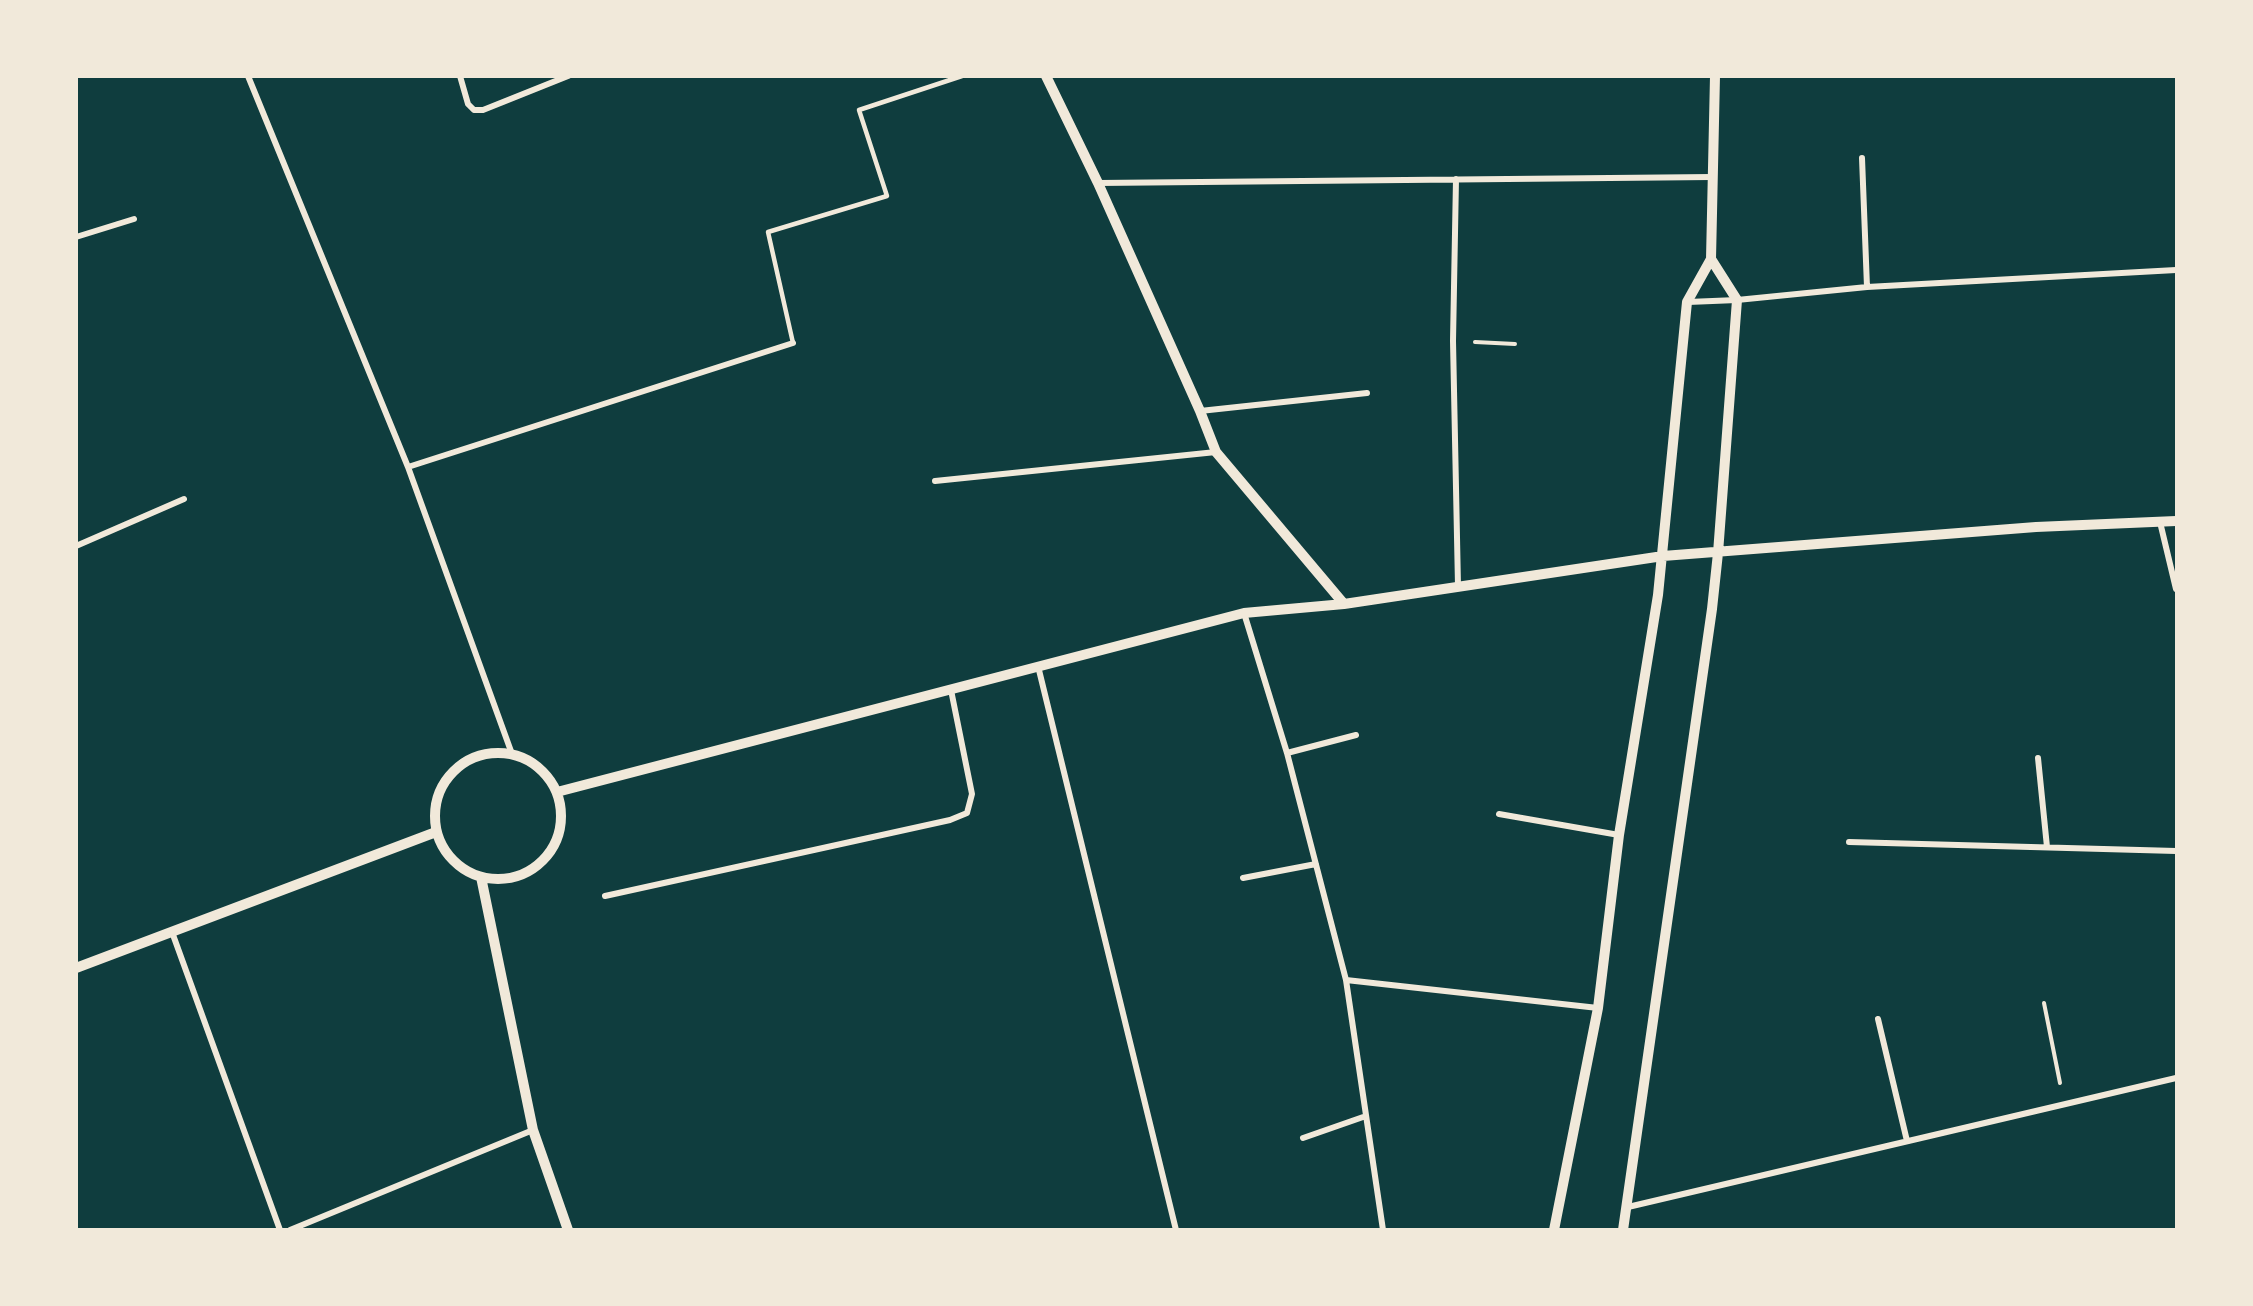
<!DOCTYPE html>
<style>
body{margin:0}
#map{position:relative;width:2253px;height:1306px;overflow:hidden;background:#0f3d3e;font-family:Raleway,sans-serif}
canvas{display:block}
.frame{position:absolute;inset:0;border:78px solid #f1e9da;pointer-events:none}
</style>
<div id="map">
<canvas width="2253" height="1306"></canvas>
<div class="frame"></div>
</div>
<script>
const ctx = document.querySelector('canvas').getContext('2d');
ctx.lineJoin = 'round';
const poly = rows => new Path2D(rows.map(r => 'M' + r).join(''));
function stroke(path, color, width, dash) { ctx.strokeStyle = color; ctx.lineWidth = width; ctx.lineCap = dash ? 'butt' : 'round'; ctx.setLineDash(dash || []); ctx.stroke(path); }
stroke(poly([
 [1475,342,1515,344],
 [2044,1003,2060,1083]
]), '#f1e9da', 4);
stroke(poly([
 [793,343,768,232,887,196,859,110,962,76]
]), '#f1e9da', 4.5);
stroke(poly([
 [248,76,408,467,512,754],
 [460,76,468,104,474,110,483,110,568,76],
 [1862,158,1867,287],
 [1456,179,1453,341,1458,586],
 [1098,183,1712,177],
 [76,237,134,219],
 [1688,302,1737,300,1867,287,2176,270],
 [1200,411,1367,393],
 [408,467,793,343],
 [935,481,1216,452],
 [2160,522,2176,589],
 [76,546,184,499],
 [1244,613,1287,753,1346,980,1383,1230],
 [1038,666,1176,1230],
 [1287,753,1356,735],
 [2038,758,2047,847],
 [1499,814,1619,835],
 [1849,842,2176,851],
 [1243,878,1316,864],
 [605,896,950,820,967,813,972,794,951,690],
 [172,932,280,1230],
 [1346,980,1598,1008],
 [1878,1019,1907,1141],
 [1303,1138,1366,1116],
 [1628,1207,2176,1078],
 [290,1230,533,1130]
]), '#f1e9da', 6);
stroke(poly([
 [1046,76,1098,183,1200,411,1216,452,1344,604],
 '435 816a63 63 0 1 1 126 0a63 63 0 1 1-126 0Z',
 [557,792,1244,613,1344,604,1663,556,2036,527,2176,521],
 [481,877,533,1130,568,1230],
 [76,968,436,832],
 [1554,1230,1598,1008,1619,835,1658,595,1687,302,1711,259,1715,76],
 [1623,1230,1712,609,1718,553,1737,300,1711,259]
]), '#f1e9da', 10);
</script>
